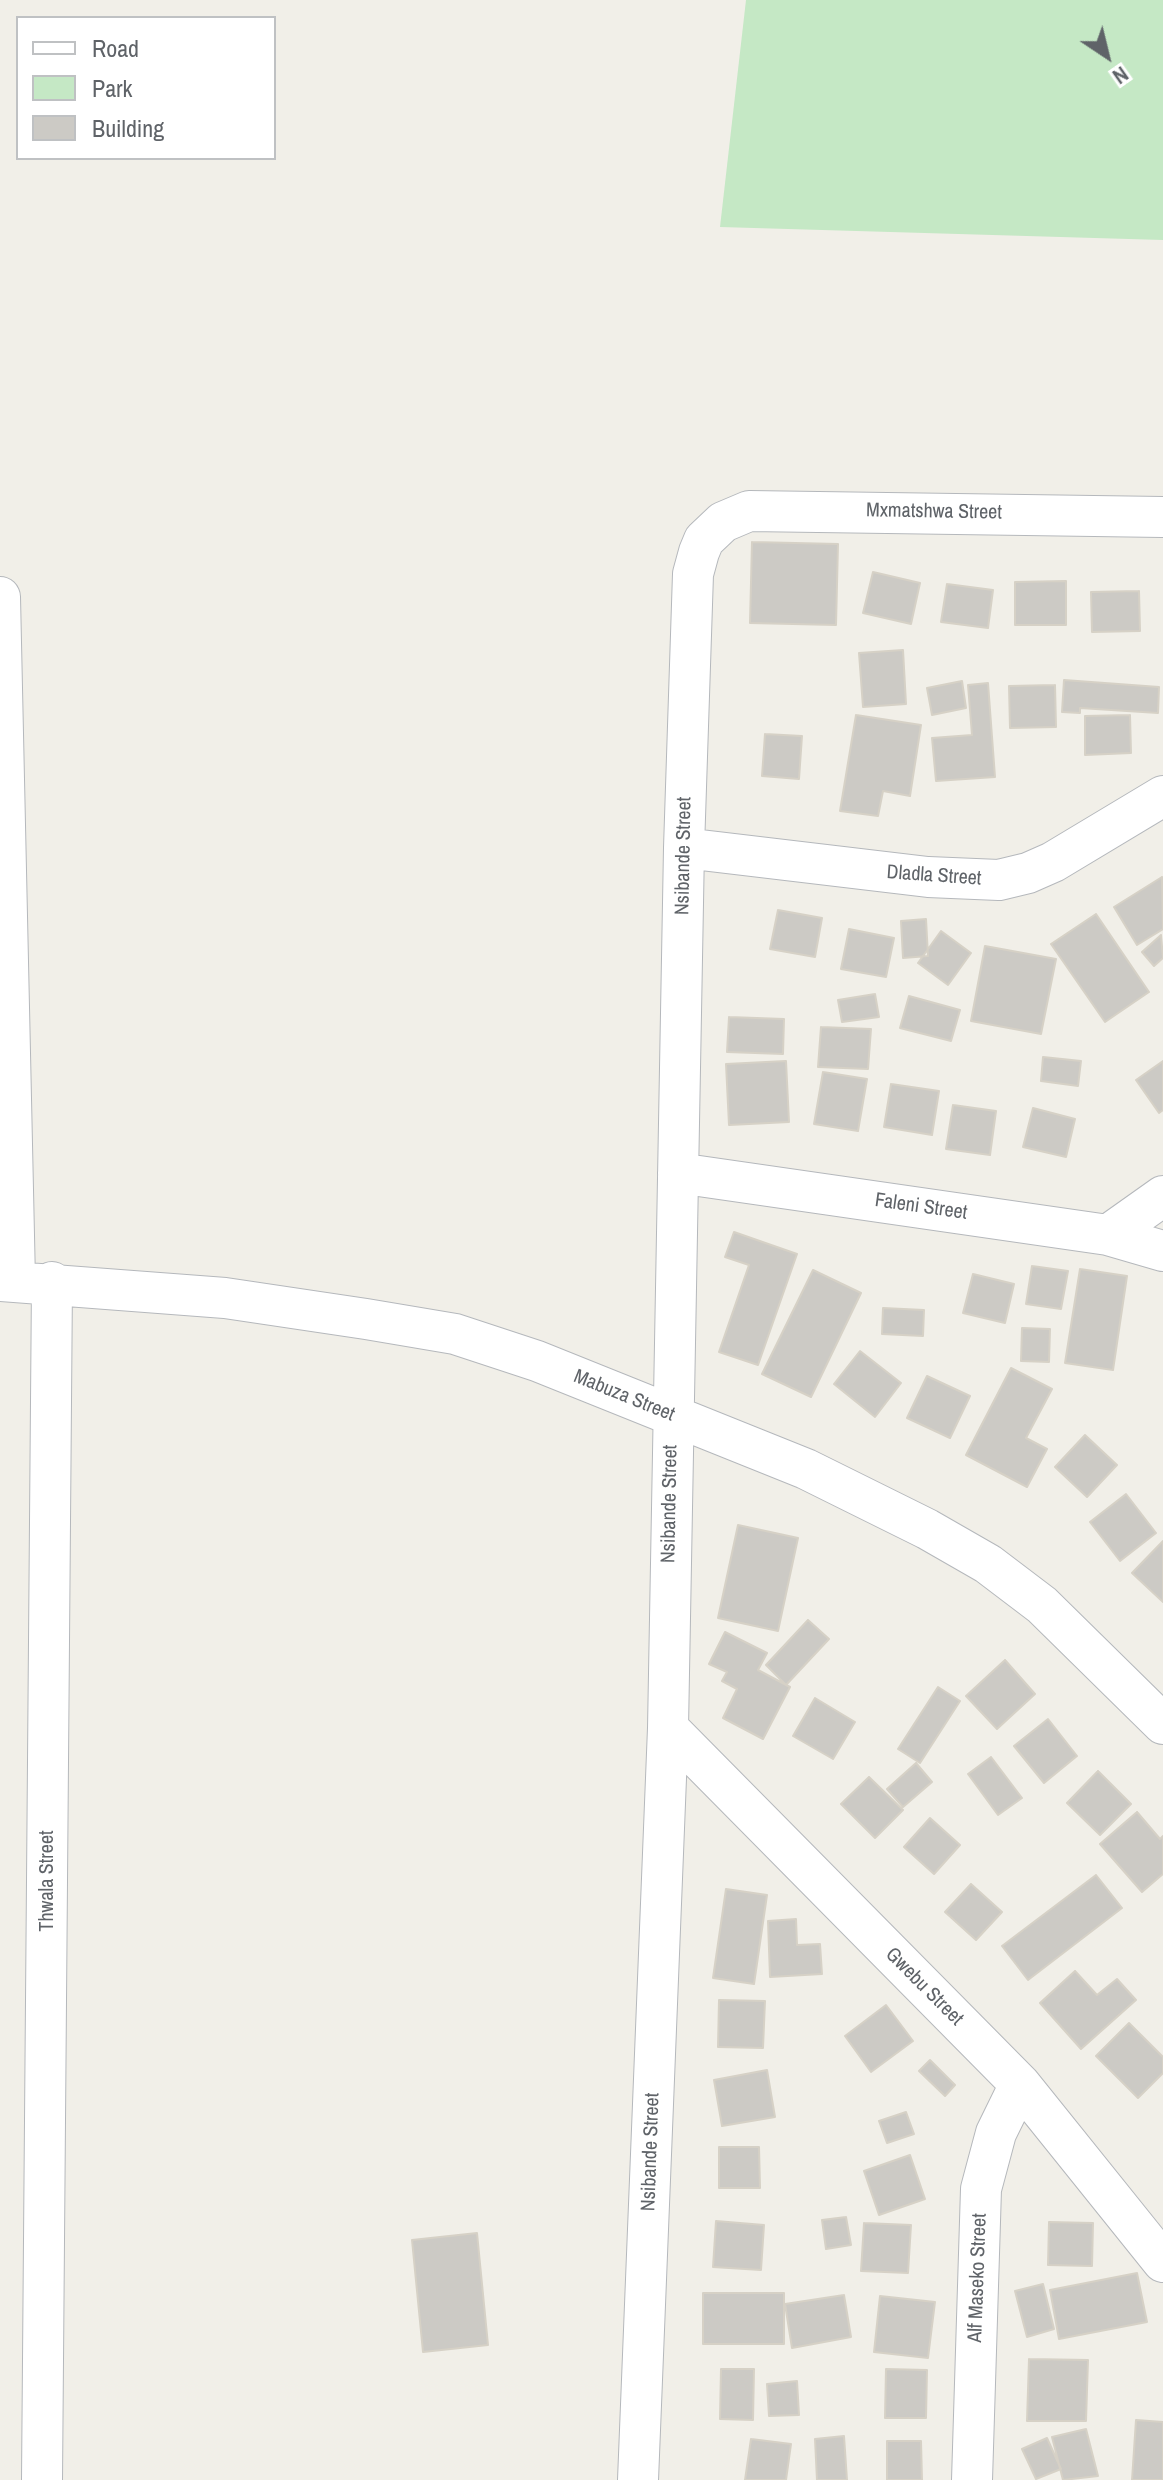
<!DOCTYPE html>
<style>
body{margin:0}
#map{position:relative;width:1163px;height:2480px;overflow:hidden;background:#f1efe8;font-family:"Archivo Narrow",sans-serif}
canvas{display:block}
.legend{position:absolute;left:16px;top:16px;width:260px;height:144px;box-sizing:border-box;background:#fff;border:2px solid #bfc1c3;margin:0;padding:10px 14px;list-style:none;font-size:24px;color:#5f6368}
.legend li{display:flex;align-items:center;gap:16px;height:40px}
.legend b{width:40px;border:2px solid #bfc1c3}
.north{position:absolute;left:1067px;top:16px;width:80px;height:80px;-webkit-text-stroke:6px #fff;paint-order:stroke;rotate:145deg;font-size:22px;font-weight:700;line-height:32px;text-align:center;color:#5f6368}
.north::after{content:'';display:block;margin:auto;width:28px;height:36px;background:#5f6368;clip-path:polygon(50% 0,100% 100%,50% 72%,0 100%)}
</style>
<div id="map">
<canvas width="1163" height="2480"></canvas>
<ul class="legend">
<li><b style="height:10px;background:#fff"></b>Road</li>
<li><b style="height:22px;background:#c5e8c5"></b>Park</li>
<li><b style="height:22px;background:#cccac5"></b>Building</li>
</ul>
<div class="north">N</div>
</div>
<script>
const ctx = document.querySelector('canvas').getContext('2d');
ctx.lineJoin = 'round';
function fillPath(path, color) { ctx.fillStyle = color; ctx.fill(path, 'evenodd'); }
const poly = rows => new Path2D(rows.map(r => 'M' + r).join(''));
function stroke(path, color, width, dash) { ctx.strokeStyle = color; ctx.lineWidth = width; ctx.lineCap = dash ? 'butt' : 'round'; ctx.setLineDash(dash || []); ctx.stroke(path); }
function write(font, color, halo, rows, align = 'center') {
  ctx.font = font + ' "Archivo Narrow",sans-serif'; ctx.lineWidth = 8; ctx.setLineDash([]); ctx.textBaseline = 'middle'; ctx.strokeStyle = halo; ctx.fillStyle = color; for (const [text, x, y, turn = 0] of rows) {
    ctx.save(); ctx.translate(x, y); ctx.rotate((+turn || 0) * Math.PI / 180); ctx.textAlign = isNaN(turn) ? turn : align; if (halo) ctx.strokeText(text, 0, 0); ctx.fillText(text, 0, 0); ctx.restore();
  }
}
fillPath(poly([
 [746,0,1163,0,1163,240,720,227]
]), '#c5e8c5');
const building = poly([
 [752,542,838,544,836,625,750,623,752,542],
 [873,572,920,583,911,624,863,613,873,572],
 [1066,581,1066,625,1015,625,1015,582,1066,581],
 [947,584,993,590,988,628,941,622,947,584],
 [1139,591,1140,631,1092,632,1091,592,1139,591],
 [903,650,906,704,863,707,859,653,903,650],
 [1064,680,1159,687,1158,713,1080,708,1080,713,1062,712,1064,680],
 [962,681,966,708,932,715,927,688,962,681],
 [988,683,995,777,936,781,932,738,972,735,968,685,988,683],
 [1055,685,1056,727,1010,728,1009,686,1055,685],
 [856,715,921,725,910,796,883,791,878,816,840,811,856,715],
 [1130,715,1131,753,1085,755,1085,716,1130,715],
 [765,734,802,736,799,779,762,776,765,734],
 [1162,877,1163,929,1137,945,1114,907,1162,877],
 [778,910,822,918,815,957,770,949,778,910],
 [1096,914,1149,992,1105,1022,1051,944,1096,914],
 [926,919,928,956,903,958,901,921,926,919],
 [849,929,894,938,886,977,841,969,849,929],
 [941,931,971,953,948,985,918,963,941,931],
 [1161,935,1163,958,1154,966,1142,952,1161,935],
 [985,946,1056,959,1041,1034,971,1021,985,946],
 [875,994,879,1017,842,1022,838,1000,875,994],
 [909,996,960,1010,951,1041,900,1028,909,996],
 [729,1017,784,1019,783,1054,727,1052,729,1017],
 [821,1027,871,1029,868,1069,818,1067,821,1027],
 [1043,1057,1081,1061,1078,1086,1041,1081,1043,1057],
 [786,1061,789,1122,729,1125,726,1064,786,1061],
 [1163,1061,1163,1110,1159,1113,1136,1080,1163,1061],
 [823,1072,867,1079,858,1131,814,1124,823,1072],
 [891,1084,939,1091,932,1135,884,1127,891,1084],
 [953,1105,996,1111,990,1155,946,1149,953,1105],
 [1033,1108,1075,1119,1066,1157,1023,1147,1033,1108],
 [734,1232,797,1254,758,1365,719,1352,749,1265,725,1257,734,1232],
 [1032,1266,1068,1271,1061,1309,1026,1304,1032,1266],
 [1080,1269,1127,1276,1113,1370,1065,1363,1080,1269],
 [813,1270,861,1293,811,1397,762,1374,813,1270],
 [973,1274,1014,1284,1005,1323,963,1313,973,1274],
 [883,1308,924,1310,923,1336,882,1334,883,1308],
 [1022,1328,1050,1329,1049,1362,1021,1361,1022,1328],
 [860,1351,901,1383,875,1417,834,1384,860,1351],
 [1011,1368,1052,1389,1026,1438,1047,1449,1027,1487,966,1455,1011,1368],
 [927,1376,970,1396,950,1438,907,1418,927,1376],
 [1085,1435,1117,1465,1087,1497,1055,1467,1085,1435],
 [1126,1494,1156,1533,1120,1561,1090,1522,1126,1494],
 [738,1525,798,1538,778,1631,718,1618,738,1525],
 [1163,1541,1163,1602,1132,1573,1163,1541],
 [808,1620,829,1639,786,1685,766,1665,808,1620],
 [725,1632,767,1653,758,1670,790,1687,763,1739,723,1718,737,1689,722,1681,727,1672,709,1664,725,1632],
 [1005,1660,1035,1694,997,1729,966,1696,1005,1660],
 [938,1687,960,1701,920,1763,898,1749,938,1687],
 [815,1698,855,1722,833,1759,793,1736,815,1698],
 [1048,1719,1077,1756,1044,1783,1014,1746,1048,1719],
 [991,1757,1022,1798,998,1815,968,1774,991,1757],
 [916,1763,932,1782,903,1807,887,1789,916,1763],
 [1098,1771,1131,1804,1100,1835,1067,1803,1098,1771],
 [869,1777,903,1810,875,1838,841,1804,869,1777],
 [1137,1812,1160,1839,1163,1836,1163,1874,1142,1892,1100,1844,1137,1812],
 [930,1818,960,1845,934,1874,904,1847,930,1818],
 [1096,1875,1122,1908,1028,1980,1002,1946,1096,1875],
 [971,1884,1002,1912,976,1940,945,1912,971,1884],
 [726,1889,767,1895,754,1984,713,1978,726,1889],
 [796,1919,797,1945,820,1944,822,1974,770,1977,768,1921,796,1919],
 [1075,1971,1097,1995,1117,1979,1136,2000,1081,2049,1040,2003,1075,1971],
 [719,2000,765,2001,763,2048,718,2047,719,2000],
 [886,2005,913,2041,871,2072,845,2036,886,2005],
 [1129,2023,1163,2057,1163,2073,1138,2098,1096,2056,1129,2023],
 [930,2060,955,2085,945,2096,919,2071,930,2060],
 [767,2070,775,2117,722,2126,714,2080,767,2070],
 [906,2112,914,2134,887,2143,879,2121,906,2112],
 [719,2147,759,2147,760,2188,719,2188,719,2147],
 [910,2155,925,2199,879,2215,864,2171,910,2155],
 [846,2217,851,2245,826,2249,822,2220,846,2217],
 [716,2221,764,2225,761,2270,713,2267,716,2221],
 [1049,2222,1093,2223,1092,2266,1048,2265,1049,2222],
 [864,2223,911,2225,908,2273,861,2271,864,2223],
 [477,2233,488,2345,423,2352,412,2240,477,2233],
 [1137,2273,1147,2322,1059,2339,1050,2290,1137,2273],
 [1043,2284,1054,2329,1027,2337,1015,2291,1043,2284],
 [703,2293,784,2293,784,2344,703,2344,703,2293],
 [844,2295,851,2337,792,2348,785,2304,844,2295],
 [880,2296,935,2302,928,2358,874,2352,880,2296],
 [1029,2359,1088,2360,1086,2421,1027,2421,1029,2359],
 [721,2369,754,2369,753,2420,720,2419,721,2369],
 [886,2369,927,2370,926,2418,885,2418,886,2369],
 [797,2381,799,2415,769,2416,767,2384,797,2381],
 [1136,2420,1163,2422,1163,2480,1132,2480,1136,2420],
 [1086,2429,1098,2476,1063,2480,1052,2437,1086,2429],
 [844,2436,847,2480,817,2480,815,2439,844,2436],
 [1047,2438,1061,2469,1036,2479,1022,2449,1047,2438],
 [751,2439,791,2444,786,2480,745,2480,751,2439],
 [887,2441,921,2441,922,2480,887,2480,887,2441]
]);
fillPath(building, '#cccac5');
stroke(building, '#d6d1c6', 2);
const street = poly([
 [0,597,15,1281],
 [684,848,928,877,999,880,1028,873,1053,862,1163,796],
 [678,1173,1108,1235,1163,1251],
 [1108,1235,1163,1196],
 [0,1281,225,1298,366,1319,455,1334,537,1361,806,1469,927,1529,988,1564,1042,1605,1163,1724],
 [668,1728,1020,2084,1163,2262],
 [42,2480,52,1282],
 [638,2480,668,1728,684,848,693,574,699,552,704,540,723,522,749,511,1163,517],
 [972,2480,981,2189,996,2133,1020,2084]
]);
stroke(street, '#b5b8bc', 42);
stroke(street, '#fff', 40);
write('20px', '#5f6368', '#fff', [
 ["Mxmatshwa Street",934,512,1],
 ["Nsibande Street",684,856,-89],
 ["Dladla Street",934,876,4],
 ["Faleni Street",921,1207,8],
 ["Mabuza Street",624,1396,22],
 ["Nsibande Street",670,1504,-89],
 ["Thwala Street",48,1881,-90],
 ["Gwebu Street",924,1987,45],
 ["Nsibande Street",651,2152,-88],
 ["Alf Maseko Street",978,2278,-88]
]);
</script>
